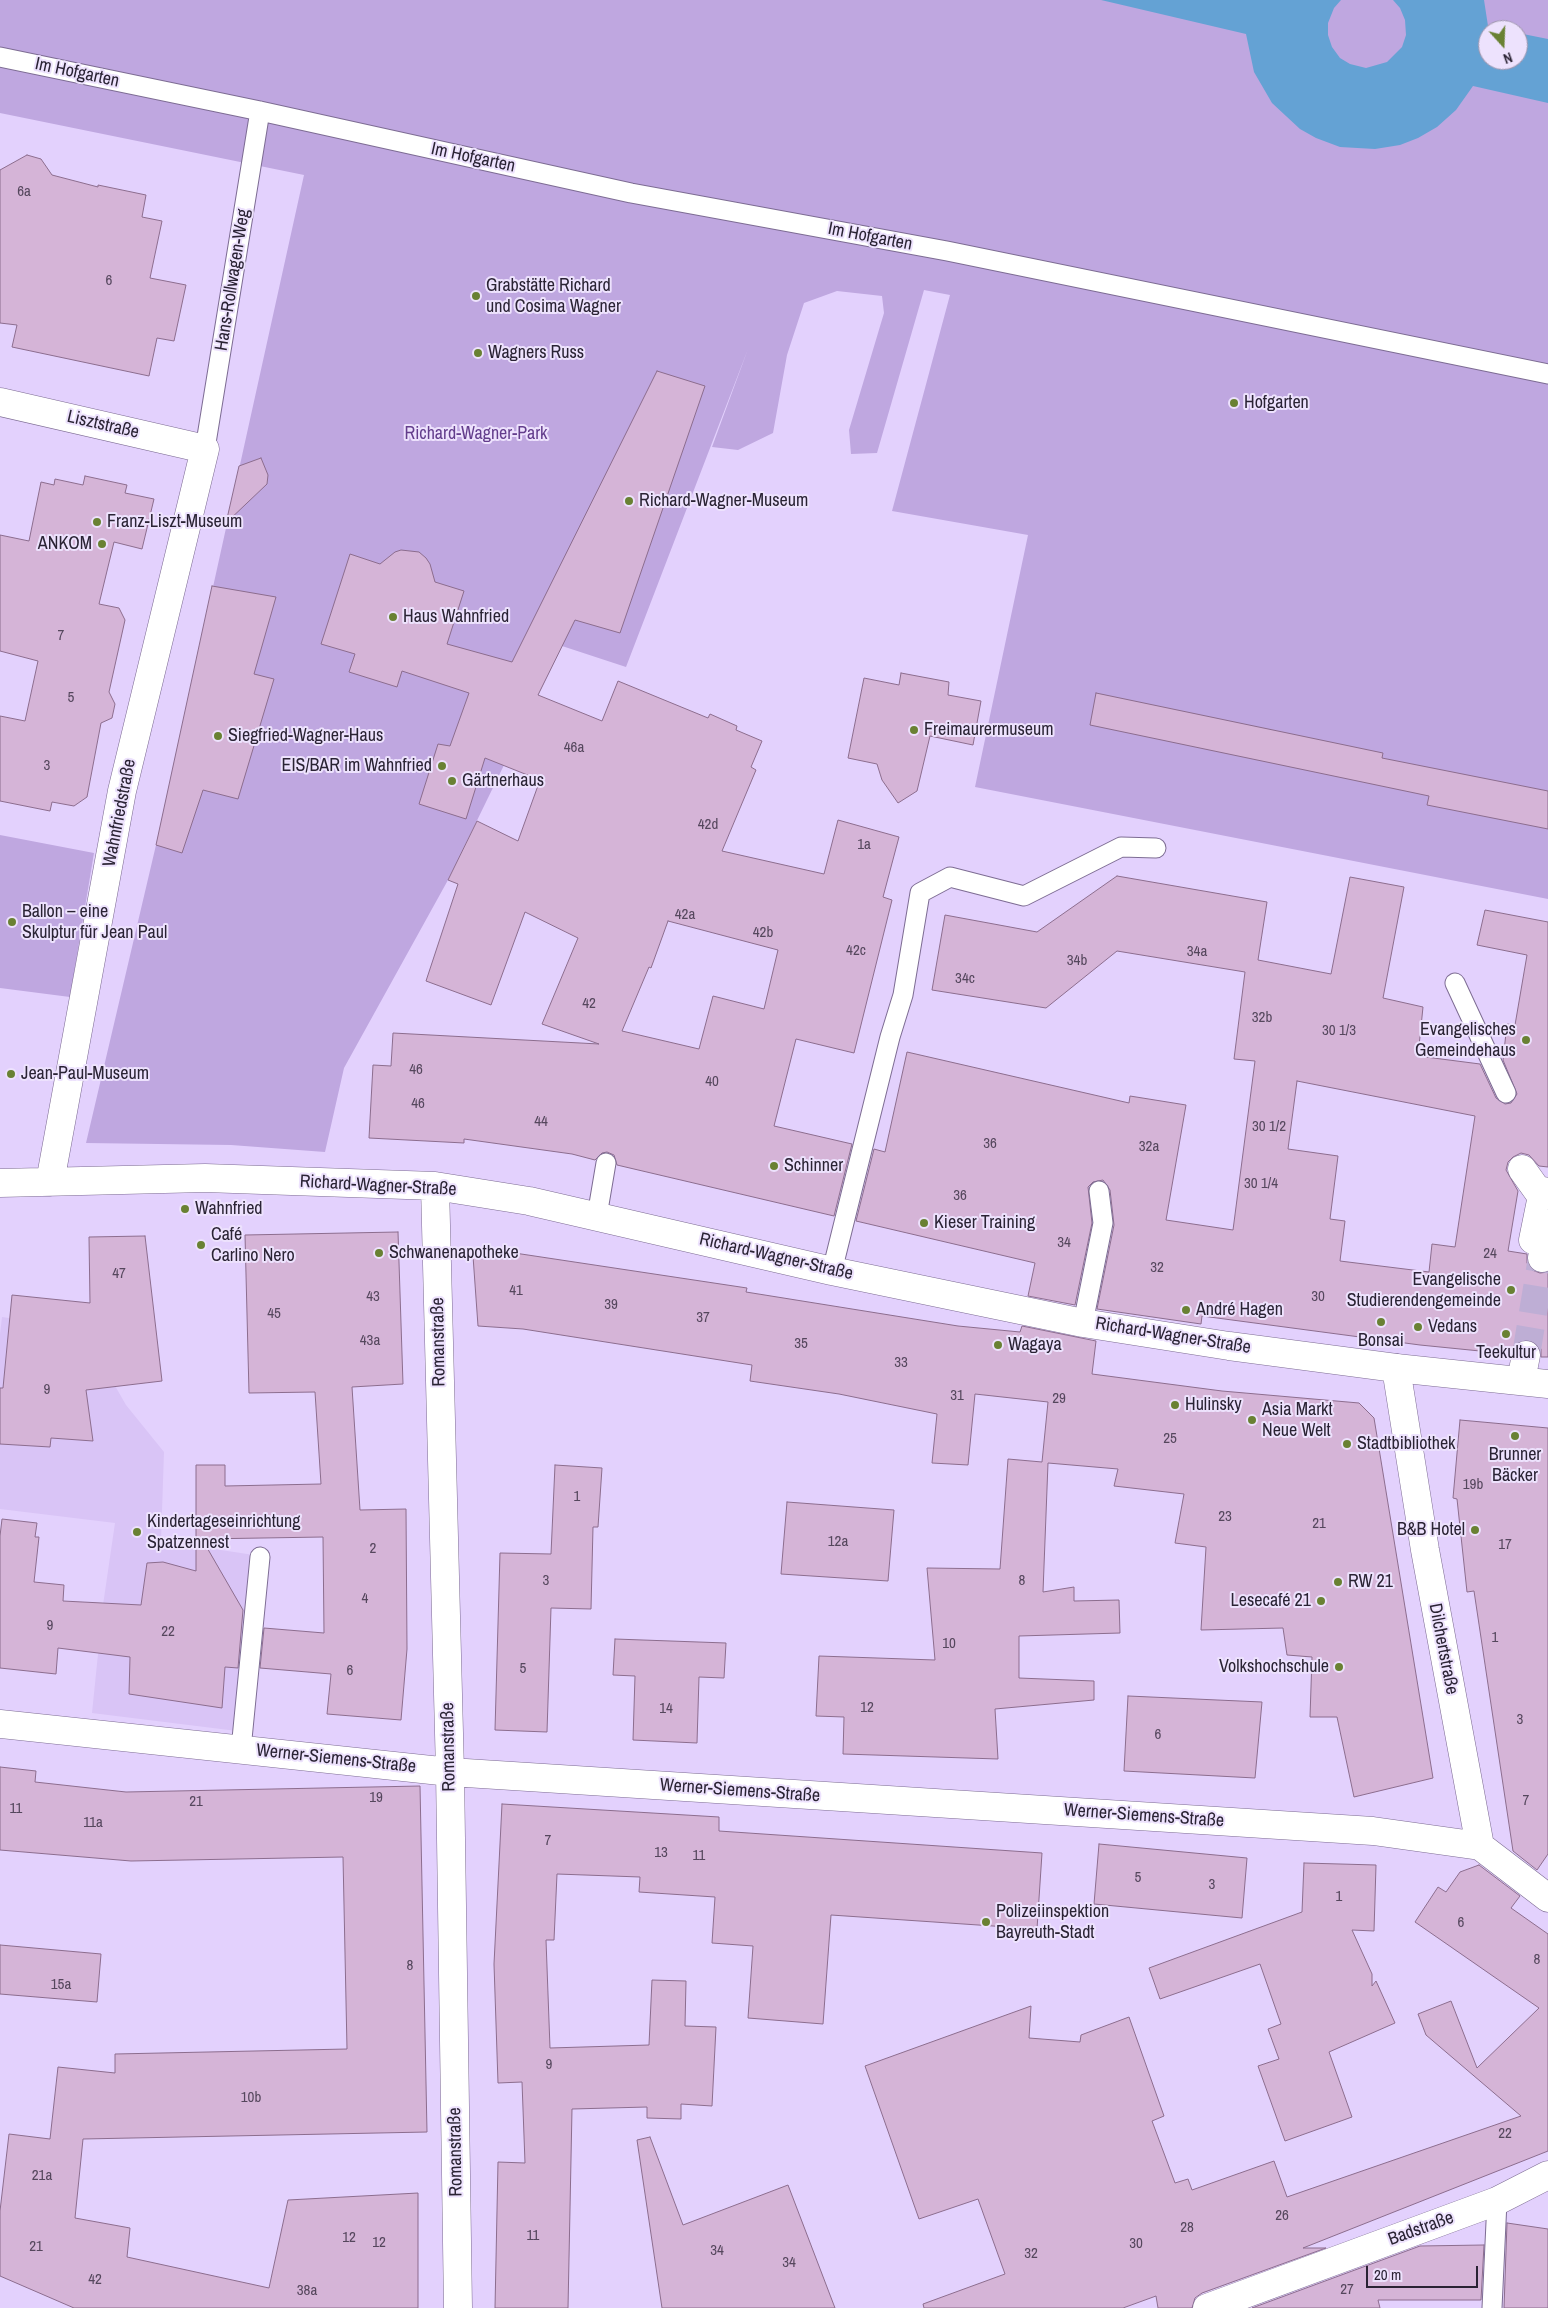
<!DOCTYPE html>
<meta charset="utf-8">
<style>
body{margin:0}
#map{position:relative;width:1548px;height:2308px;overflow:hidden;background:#e3d1fd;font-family:"Archivo Narrow",sans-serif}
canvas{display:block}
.north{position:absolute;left:1478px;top:20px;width:50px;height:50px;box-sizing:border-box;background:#ede2fd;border:1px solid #9f96ad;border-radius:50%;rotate:160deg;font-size:14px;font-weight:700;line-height:20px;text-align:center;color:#2a2334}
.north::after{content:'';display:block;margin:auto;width:18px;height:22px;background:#698133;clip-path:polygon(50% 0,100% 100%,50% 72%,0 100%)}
.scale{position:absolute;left:1366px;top:2266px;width:112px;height:22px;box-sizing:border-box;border:2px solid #2a2334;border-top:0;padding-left:6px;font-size:15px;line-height:18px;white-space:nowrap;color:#2a2334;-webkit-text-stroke:4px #ede2fd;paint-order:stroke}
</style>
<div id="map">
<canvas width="1548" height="2308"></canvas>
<div class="north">N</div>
<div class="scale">20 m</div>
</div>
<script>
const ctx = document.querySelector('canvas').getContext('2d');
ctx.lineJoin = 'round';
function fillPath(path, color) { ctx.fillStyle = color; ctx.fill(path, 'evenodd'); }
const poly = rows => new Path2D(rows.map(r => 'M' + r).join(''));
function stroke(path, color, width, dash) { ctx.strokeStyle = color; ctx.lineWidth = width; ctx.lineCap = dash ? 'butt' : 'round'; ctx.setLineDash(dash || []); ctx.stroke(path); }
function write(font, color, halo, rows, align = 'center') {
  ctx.font = font + ' "Archivo Narrow",sans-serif'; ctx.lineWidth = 4; ctx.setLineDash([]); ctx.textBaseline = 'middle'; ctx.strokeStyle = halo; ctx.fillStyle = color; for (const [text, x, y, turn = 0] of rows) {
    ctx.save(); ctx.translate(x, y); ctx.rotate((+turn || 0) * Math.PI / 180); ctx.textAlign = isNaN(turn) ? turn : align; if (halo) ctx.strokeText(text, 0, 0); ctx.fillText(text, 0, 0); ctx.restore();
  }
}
fillPath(poly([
 [2,1317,64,1326,102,1363,126,1405,164,1452,161,1541,254,1555,237,1731,92,1713,103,1605,115,1523,0,1509,0,1334]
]), '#d9c4f6');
fillPath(poly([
 [0,0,1548,0,1548,899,975,787,1028,535,892,511,950,295,924,290,877,453,851,454,849,430,884,313,882,296,837,291,804,303,787,355,773,433,738,450,712,447,748,349,626,667,562,646,448,880,344,1068,325,1152,231,1145,86,1143,156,845,304,175,0,113],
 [1488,30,1518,30,1518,60,1488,60],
 [0,835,94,853,70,997,0,988]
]), '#bfa7e0');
fillPath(poly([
 [1101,0,1341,0,1334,8,1328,23,1328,35,1332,47,1340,58,1350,64,1366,68,1387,62,1402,47,1406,35,1405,20,1400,8,1393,0,1484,0,1488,26,1507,30,1488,30,1488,60,1518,60,1518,33,1548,39,1548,103,1473,86,1456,110,1437,127,1418,138,1400,145,1375,149,1340,147,1316,138,1300,129,1272,103,1254,72,1246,34]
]), '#64a2d4');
const building = poly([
 [27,155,41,159,52,175,98,187,98,185,146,195,142,217,162,221,150,278,186,285,174,341,157,338,149,376,12,347,17,325,0,323,0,170,27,155],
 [657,371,705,386,620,633,575,620,538,695,602,721,618,681,708,718,710,714,737,726,736,730,762,741,751,767,756,770,722,851,824,874,838,820,899,837,883,897,892,900,854,1053,796,1039,774,1126,852,1144,834,1216,617,1165,614,1155,607,1152,602,1153,595,1160,572,1154,464,1139,464,1143,369,1138,373,1065,391,1066,393,1033,599,1044,542,1024,578,938,525,912,491,1005,426,981,458,884,448,880,477,821,518,841,540,780,485,758,466,819,419,804,438,744,450,746,469,693,402,671,397,687,349,672,355,654,321,644,350,554,380,564,395,552,401,550,419,552,426,558,430,564,435,582,464,591,447,644,512,662,657,371],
 [668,921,778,950,764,1009,713,996,699,1049,622,1031,649,967,651,968,668,921],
 [261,458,268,475,267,484,226,523,239,466,261,458],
 [85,476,127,485,125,493,154,499,142,549,114,542,99,604,119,608,125,620,109,692,115,704,112,718,101,723,87,797,74,806,52,802,50,811,0,801,0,716,25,721,38,661,0,651,0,535,29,541,41,482,54,485,55,479,83,485,85,476],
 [212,586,276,597,254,674,274,679,238,799,203,790,182,853,156,845,212,586],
 [901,673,949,682,948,695,981,701,973,745,930,736,917,791,898,803,882,780,877,764,848,758,864,678,899,685,901,673],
 [1096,693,1383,753,1382,758,1548,791,1548,829,1427,805,1429,796,1090,725,1096,693],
 [1117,876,1267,902,1258,960,1331,974,1350,877,1404,887,1383,998,1423,1007,1418,1056,1480,1064,1496,1098,1505,1104,1511,1103,1517,1094,1503,1060,1507,1024,1515,1025,1527,955,1477,945,1485,910,1548,922,1548,1167,1539,1166,1529,1155,1521,1153,1513,1157,1508,1162,1506,1170,1518,1191,1508,1251,1527,1254,1527,1263,1532,1270,1540,1273,1548,1272,1548,1357,1541,1357,1541,1349,1537,1344,1528,1340,1520,1340,1515,1344,1510,1354,1420,1345,1202,1316,1201,1324,1097,1309,1114,1225,1110,1190,1103,1180,1093,1182,1088,1187,1092,1223,1075,1305,1028,1296,1035,1263,856,1221,874,1149,885,1152,907,1052,1129,1103,1130,1096,1186,1105,1166,1220,1233,1230,1255,1061,1234,1059,1245,972,1117,951,1046,1008,932,990,945,915,1037,932,1117,876],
 [1297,1081,1475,1116,1455,1247,1432,1244,1429,1272,1340,1261,1345,1221,1330,1219,1338,1156,1288,1149,1297,1081],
 [398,1232,403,1384,352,1387,360,1510,406,1509,407,1649,401,1720,327,1714,331,1674,260,1668,264,1628,324,1633,323,1537,202,1539,243,1610,238,1668,225,1667,222,1708,129,1694,130,1657,58,1648,56,1674,0,1668,0,1536,2,1519,37,1523,35,1537,39,1537,34,1582,64,1585,63,1601,141,1605,147,1563,163,1562,196,1571,196,1465,225,1465,225,1486,321,1484,315,1392,249,1393,245,1235,398,1232],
 [145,1236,162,1381,86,1390,93,1441,51,1438,50,1447,0,1444,0,1388,3,1388,12,1295,90,1303,89,1237,145,1236],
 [488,1249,747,1288,746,1292,958,1326,1020,1332,1022,1326,1096,1341,1092,1374,1222,1391,1359,1403,1374,1418,1433,1778,1354,1797,1337,1717,1310,1717,1312,1657,1287,1655,1283,1628,1201,1630,1206,1547,1175,1543,1184,1494,1114,1486,1118,1469,1048,1463,1043,1592,1074,1587,1074,1601,1119,1600,1120,1633,1019,1636,1019,1678,1094,1681,1094,1700,995,1709,998,1759,843,1754,844,1717,816,1716,819,1656,935,1660,927,1568,1000,1569,1008,1459,1042,1462,1048,1402,975,1394,968,1465,932,1463,937,1414,839,1394,750,1381,752,1365,523,1329,478,1326,473,1256,488,1249],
 [1460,1420,1548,1428,1548,1854,1537,1870,1513,1851,1474,1591,1467,1592,1457,1499,1453,1498,1460,1420],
 [555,1465,602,1468,598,1527,593,1527,591,1609,551,1608,547,1732,495,1730,500,1553,551,1554,555,1465],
 [787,1502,894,1510,888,1581,781,1574,787,1502],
 [615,1639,726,1643,724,1678,699,1677,697,1743,633,1740,635,1676,613,1675,615,1639],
 [1128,1696,1262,1702,1255,1778,1124,1771,1128,1696],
 [0,1767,36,1771,35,1782,126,1792,420,1786,427,2132,83,2139,75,2218,130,2228,127,2257,269,2288,288,2200,418,2193,418,2308,74,2308,0,2276,0,2211,9,2134,50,2139,58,2067,115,2073,115,2054,347,2049,343,1857,131,1861,0,1850,0,1767],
 [502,1804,719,1817,719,1831,1042,1853,1037,1929,831,1915,823,2024,748,2018,753,1946,712,1943,715,1897,639,1892,640,1877,557,1874,554,1940,546,1940,550,2048,649,2045,652,1980,686,1981,685,2026,716,2027,712,2106,681,2104,681,2119,647,2118,647,2107,572,2109,568,2308,495,2308,498,2162,525,2163,522,2082,498,2083,494,1964,502,1804],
 [1099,1844,1247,1858,1242,1918,1094,1904,1099,1844],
 [1304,1863,1376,1865,1374,1931,1352,1930,1372,1974,1372,1986,1376,1981,1395,2023,1329,2052,1352,2117,1285,2141,1258,2066,1279,2059,1268,2029,1281,2024,1260,1964,1160,1999,1149,1968,1302,1912,1304,1863],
 [1479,1865,1520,1896,1511,1908,1548,1934,1548,2151,1303,2248,1326,2248,1202,2293,1195,2298,1192,2308,1158,2308,1156,2296,1123,2308,924,2308,923,2304,1005,2274,978,2199,919,2219,865,2066,1031,2006,1029,2038,1080,2042,1081,2035,1129,2017,1164,2116,1152,2121,1175,2183,1188,2179,1192,2190,1274,2161,1287,2197,1521,2116,1426,2035,1418,2014,1451,2001,1477,2068,1539,2008,1415,1922,1438,1887,1446,1892,1460,1872,1479,1865],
 [0,1945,101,1954,97,2002,0,1994,0,1945],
 [650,2137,683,2225,788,2185,835,2308,662,2308,637,2140,650,2137],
 [1507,2223,1548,2229,1548,2308,1504,2308,1507,2223],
 [1484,2245,1481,2300,1378,2300,1380,2308,1252,2308,1420,2246,1484,2245]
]);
fillPath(building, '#d5b4d7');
stroke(building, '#8c6d8e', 1);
stroke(poly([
 [1526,1355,1542,1258]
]), '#beaed5', 28, [28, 14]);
const service = poly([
 [0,57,260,111,631,193,947,251,1548,374],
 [205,449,260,111],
 [1455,983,1506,1093],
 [597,1216,606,1163],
 [832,1271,890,1037,903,995,920,893,950,877,1024,896,1121,847,1156,848],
 [1083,1323,1103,1223,1099,1191],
 [241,1749,260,1557],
 [1492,2308,1497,2201]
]);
const pedestrian = poly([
 [1522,1169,1542,1197],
 [1542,1258,1545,1241,1533,1240,1543,1191,1548,1192],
 [1396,1368,1548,1384],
 [1521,1381,1526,1355]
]);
const minor = poly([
 [0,402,205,449,122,791,50,1182],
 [0,1183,205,1178,435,1186,529,1201,832,1271,1083,1323,1229,1346,1396,1368,1425,1550,1480,1846,1548,1898],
 [435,1186,450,1772,458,2308],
 [0,1724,450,1772,1373,1831,1480,1846],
 [1207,2308,1497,2201,1548,2175]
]);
stroke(service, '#7d6c93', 21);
stroke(pedestrian, '#7d6c93', 29);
stroke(minor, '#7d6c93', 29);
stroke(service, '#fff', 19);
stroke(pedestrian, '#fff', 28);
stroke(minor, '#fff', 28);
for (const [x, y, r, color] of [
 [476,296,5,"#698133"],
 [478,353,5,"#698133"],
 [1234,403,5,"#698133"],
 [629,501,5,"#698133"],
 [97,522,5,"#698133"],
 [102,544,5,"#698133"],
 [393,617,5,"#698133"],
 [914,730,5,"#698133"],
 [218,736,5,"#698133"],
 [442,766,5,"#698133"],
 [452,781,5,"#698133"],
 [12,922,5,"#698133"],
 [1526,1040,5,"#698133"],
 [11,1074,5,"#698133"],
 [774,1166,5,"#698133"],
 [185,1209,5,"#698133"],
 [924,1223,5,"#698133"],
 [201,1245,5,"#698133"],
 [379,1253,5,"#698133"],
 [1511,1290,5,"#698133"],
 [1186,1310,5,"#698133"],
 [1381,1322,5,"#698133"],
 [1418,1327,5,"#698133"],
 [1506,1334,5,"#698133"],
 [998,1345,5,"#698133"],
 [1175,1405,5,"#698133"],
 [1252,1420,5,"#698133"],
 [1515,1436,5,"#698133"],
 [1347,1444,5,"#698133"],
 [1475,1530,5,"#698133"],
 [137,1532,5,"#698133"],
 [1338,1582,5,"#698133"],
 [1321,1601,5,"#698133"],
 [1339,1667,5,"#698133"],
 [986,1922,5,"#698133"]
]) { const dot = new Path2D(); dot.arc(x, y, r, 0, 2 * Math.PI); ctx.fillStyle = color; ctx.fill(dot); stroke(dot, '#ede2fd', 2); }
write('15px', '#55475d', null, [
 ["6a",24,192],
 ["6",109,281],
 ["7",61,636],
 ["5",71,698],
 ["46a",574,748],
 ["3",47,766],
 ["42d",708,825],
 ["1a",864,845],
 ["42a",685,915],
 ["42b",763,933],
 ["42c",856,951],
 ["34a",1197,952],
 ["34b",1077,961],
 ["34c",965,979],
 ["42",589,1004],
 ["32b",1262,1018],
 ["30 1/3",1339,1031],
 ["46",416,1070],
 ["40",712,1082],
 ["46",418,1104],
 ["44",541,1122],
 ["30 1/2",1269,1127],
 ["36",990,1144],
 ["32a",1149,1147],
 ["30 1/4",1261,1184],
 ["36",960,1196],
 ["34",1064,1243],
 ["24",1490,1254],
 ["32",1157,1268],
 ["47",119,1274],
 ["41",516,1291],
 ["43",373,1297],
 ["30",1318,1297],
 ["39",611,1305],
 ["45",274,1314],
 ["37",703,1318],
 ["43a",370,1341],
 ["35",801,1344],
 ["33",901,1363],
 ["9",47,1390],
 ["31",957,1396],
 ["29",1059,1399],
 ["25",1170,1439],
 ["19b",1473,1485],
 ["1",577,1497],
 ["23",1225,1517],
 ["21",1319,1524],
 ["12a",838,1542],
 ["17",1505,1545],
 ["2",373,1549],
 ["3",546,1581],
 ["8",1022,1581],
 ["4",365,1599],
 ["9",50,1626],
 ["22",168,1632],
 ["1",1495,1638],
 ["10",949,1644],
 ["5",523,1669],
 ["6",350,1671],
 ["12",867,1708],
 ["14",666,1709],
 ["3",1520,1720],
 ["6",1158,1735],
 ["19",376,1798],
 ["7",1526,1801],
 ["21",196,1802],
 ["11",16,1809],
 ["11a",93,1823],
 ["7",548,1841],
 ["13",661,1853],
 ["11",699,1856],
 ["5",1138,1878],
 ["3",1212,1885],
 ["1",1339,1897],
 ["6",1461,1923],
 ["8",1537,1960],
 ["8",410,1966],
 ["15a",61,1985],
 ["9",549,2065],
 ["10b",251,2098],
 ["22",1505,2134],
 ["21a",42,2176],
 ["26",1282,2216],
 ["28",1187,2228],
 ["11",533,2236],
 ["12",349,2238],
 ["12",379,2243],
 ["30",1136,2244],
 ["21",36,2247],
 ["34",717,2251],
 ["32",1031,2254],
 ["34",789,2263],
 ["42",95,2280],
 ["27",1347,2290],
 ["38a",307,2291]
]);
write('18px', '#2a2334', '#ede2fd', [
 ["Im Hofgarten",77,73,12],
 ["Im Hofgarten",473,158,12],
 ["Im Hofgarten",870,237,11],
 ["Hans-Rollwagen-Weg",233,280,-81],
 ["Lisztstraße",103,425,13],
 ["Wahnfriedstraße",120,813,-79],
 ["Richard-Wagner-Straße",378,1186,3],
 ["Richard-Wagner-Straße",776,1257,13],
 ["Richard-Wagner-Straße",1173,1336,9],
 ["Romanstraße",439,1342,-91],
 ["Dilchertstraße",1443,1649,79],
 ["Romanstraße",449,1747,-91],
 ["Werner-Siemens-Straße",336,1759,6],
 ["Werner-Siemens-Straße",740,1791,4],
 ["Werner-Siemens-Straße",1144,1816,4],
 ["Romanstraße",456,2152,-91],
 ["Badstraße",1421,2229,-20]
]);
write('18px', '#2a2334', '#ede2fd', [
 ["Grabstätte Richard",486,286],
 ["und Cosima Wagner",486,307],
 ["Wagners Russ",488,353],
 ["Hofgarten",1244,403],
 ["Richard-Wagner-Museum",639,501],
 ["Franz-Liszt-Museum",107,522],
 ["ANKOM",92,544,"right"],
 ["Haus Wahnfried",403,617],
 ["Freimaurermuseum",924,730],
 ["Siegfried-Wagner-Haus",228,736],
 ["EIS/BAR im Wahnfried",432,766,"right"],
 ["Gärtnerhaus",462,781],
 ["Ballon – eine",22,912],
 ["Skulptur für Jean Paul",22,933],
 ["Evangelisches",1516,1030,"right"],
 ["Gemeindehaus",1516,1051,"right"],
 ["Jean-Paul-Museum",21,1074],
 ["Schinner",784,1166],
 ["Wahnfried",195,1209],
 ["Kieser Training",934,1223],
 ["Café",211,1235],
 ["Carlino Nero",211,1256],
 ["Schwanenapotheke",389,1253],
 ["Evangelische",1501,1280,"right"],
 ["Studierendengemeinde",1501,1301,"right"],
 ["André Hagen",1196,1310],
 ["Vedans",1428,1327],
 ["Bonsai",1381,1341,"center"],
 ["Wagaya",1008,1345],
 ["Teekultur",1506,1353,"center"],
 ["Hulinsky",1185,1405],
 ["Asia Markt",1262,1410],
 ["Neue Welt",1262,1431],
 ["Stadtbibliothek",1357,1444],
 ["Brunner",1515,1455,"center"],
 ["Bäcker",1515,1476,"center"],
 ["Kindertageseinrichtung",147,1522],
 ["Spatzennest",147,1543],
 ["B&B Hotel",1465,1530,"right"],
 ["RW 21",1348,1582],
 ["Lesecafé 21",1311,1601,"right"],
 ["Volkshochschule",1329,1667,"right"],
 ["Polizeiinspektion",996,1912],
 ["Bayreuth-Stadt",996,1933]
], 'left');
write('18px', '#633d8c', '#ede2fd', [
 ["Richard-Wagner-Park",476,434]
]);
</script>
